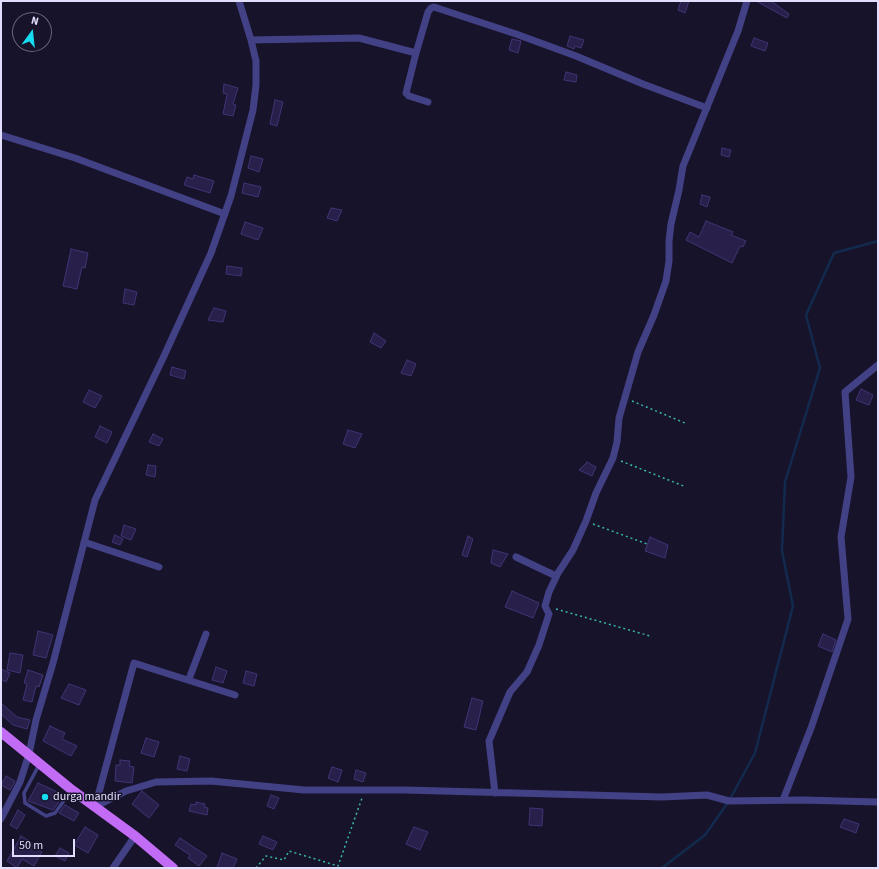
<!DOCTYPE html>
<style>
body{margin:0}
#map{position:relative;width:879px;height:869px;overflow:hidden;background:#17132a;font-family:"Source Sans 3",sans-serif}
canvas{display:block}
.frame{position:absolute;inset:0;border:2px solid #e2defd;pointer-events:none}
.north{position:absolute;left:12px;top:12px;width:40px;height:40px;box-sizing:border-box;background:#17132a;border:1px solid #68647e;border-radius:50%;rotate:15deg;font-size:11px;font-weight:700;line-height:16px;text-align:center;color:#e2defd}
.north::after{content:'';display:block;margin:auto;width:14px;height:18px;background:#16dcf1;clip-path:polygon(50% 0,100% 100%,50% 72%,0 100%)}
.scale{position:absolute;left:12px;top:839px;width:63px;height:18px;box-sizing:border-box;border:2px solid #e2defd;border-top:0;padding-left:5px;font-size:12px;line-height:14px;white-space:nowrap;color:#e2defd;-webkit-text-stroke:3px #17132a;paint-order:stroke}
</style>
<div id="map">
<canvas width="879" height="869"></canvas>
<div class="frame"></div>
<div class="north">N</div>
<div class="scale">50 m</div>
</div>
<script>
const ctx = document.querySelector('canvas').getContext('2d');
ctx.lineJoin = 'round';
const poly = rows => new Path2D(rows.map(r => 'M' + r).join(''));
function stroke(path, color, width, dash) { ctx.strokeStyle = color; ctx.lineWidth = width; ctx.lineCap = dash ? 'butt' : 'round'; ctx.setLineDash(dash || []); ctx.stroke(path); }
function fillPath(path, color) { ctx.fillStyle = color; ctx.fill(path, 'evenodd'); }
function write(font, color, halo, rows, align = 'center') {
  ctx.font = font + ' "Source Sans 3",sans-serif'; ctx.lineWidth = 3; ctx.setLineDash([]); ctx.textBaseline = 'middle'; ctx.strokeStyle = halo; ctx.fillStyle = color; for (const [text, x, y, turn = 0] of rows) {
    ctx.save(); ctx.translate(x, y); ctx.rotate((+turn || 0) * Math.PI / 180); ctx.textAlign = isNaN(turn) ? turn : align; if (halo) ctx.strokeText(text, 0, 0); ctx.fillText(text, 0, 0); ctx.restore();
  }
}
stroke(poly([
 [662,868,705,835,729,801,755,753,793,606,782,551,785,482,820,368,806,315,834,253,878,241]
]), '#132a4f', 2.5);
const building = poly([
 [681,1,689,1,685,13,678,10,681,1],
 [756,1,771,1,789,14,787,18,756,1],
 [570,36,584,40,581,48,575,46,574,49,567,46,570,36],
 [754,38,768,43,765,51,751,46,754,38],
 [512,39,521,41,518,53,509,50,512,39],
 [566,72,577,75,576,82,564,80,566,72],
 [224,84,238,88,233,104,236,105,233,116,223,114,227,94,223,93,224,84],
 [275,100,283,102,277,126,270,124,275,100],
 [722,148,731,150,729,157,721,155,722,148],
 [251,156,263,159,259,172,248,168,251,156],
 [194,175,214,181,210,193,184,185,187,177,193,179,194,175],
 [244,183,261,187,258,197,242,193,244,183],
 [702,195,710,197,707,207,700,204,702,195],
 [331,208,342,210,337,221,327,218,331,208],
 [706,221,733,232,731,235,746,241,743,247,740,246,732,263,686,240,690,232,699,237,706,221],
 [245,222,263,228,258,240,241,234,245,222],
 [71,249,88,253,85,268,82,267,77,289,63,286,71,249],
 [227,266,242,268,241,276,226,274,227,266],
 [125,289,137,292,134,305,123,303,125,289],
 [214,308,226,311,223,322,208,320,214,308],
 [374,333,386,341,381,348,370,342,374,333],
 [407,360,416,364,411,376,401,373,407,360],
 [172,367,186,371,184,379,170,375,172,367],
 [861,389,873,395,869,405,856,400,861,389],
 [89,390,102,396,95,408,83,402,89,390],
 [100,426,112,432,107,443,95,437,100,426],
 [348,430,362,434,355,448,343,444,348,430],
 [153,434,163,439,159,446,149,442,153,434],
 [587,462,596,467,592,476,579,470,587,462],
 [148,465,156,466,155,477,146,475,148,465],
 [124,525,136,529,131,540,121,536,124,525],
 [115,535,123,539,120,545,112,542,115,535],
 [468,536,473,539,467,557,462,555,468,536],
 [650,537,668,545,665,558,645,551,650,537],
 [493,550,508,554,500,567,491,563,493,550],
 [512,591,539,603,533,618,505,607,512,591],
 [38,631,53,635,46,658,33,655,38,631],
 [823,634,836,640,832,652,818,646,823,634],
 [10,653,23,655,20,673,7,670,10,653],
 [216,667,227,671,223,683,212,680,216,667],
 [1,669,10,673,6,682,1,679,1,669],
 [28,670,43,675,39,687,36,686,32,702,23,700,27,684,24,683,28,670],
 [246,671,257,674,254,686,243,683,246,671],
 [69,684,86,690,79,705,61,698,69,684],
 [472,698,483,701,476,730,464,727,472,698],
 [1,703,17,717,30,720,27,729,13,725,1,714,1,703],
 [50,726,65,733,62,739,77,746,71,756,43,741,50,726],
 [146,738,159,742,154,757,141,753,146,738],
 [180,756,190,759,187,771,177,769,180,756],
 [120,760,130,761,129,766,134,767,132,783,115,781,116,765,120,765,120,760],
 [332,767,342,770,338,782,328,778,332,767],
 [356,770,366,773,363,782,354,779,356,770],
 [6,776,15,781,10,790,1,785,6,776],
 [38,783,62,794,58,801,59,802,53,810,28,801,38,783],
 [142,791,159,805,149,818,132,804,142,791],
 [271,795,279,798,274,809,267,806,271,795],
 [196,802,205,804,204,807,208,808,207,815,189,811,191,804,196,805,196,802],
 [65,805,79,813,74,821,59,813,65,805],
 [530,808,543,809,542,826,529,825,530,808],
 [18,810,25,815,17,829,10,825,18,810],
 [844,819,859,824,856,833,840,827,844,819],
 [85,827,98,835,88,853,74,845,85,827],
 [414,827,428,832,420,850,406,844,414,827],
 [21,836,32,843,31,845,42,852,34,866,22,859,17,868,7,861,21,836],
 [263,836,277,842,273,850,259,844,263,836],
 [180,838,207,856,199,866,188,858,190,855,175,845,180,838],
 [60,848,69,853,65,861,55,856,60,848],
 [222,853,237,859,233,868,217,868,222,853]
]);
fillPath(building, '#28204a');
stroke(building, '#403475', 1);
stroke(poly([
 [632,401,685,423],
 [621,461,686,487],
 [593,524,647,544],
 [556,609,650,636],
 [256,868,266,856,284,860,289,851,338,866,362,798]
]), '#39b7af', 1.5, [2, 3]);
stroke(poly([
 [39,765,24,793,25,803,46,816,55,813,71,791]
]), '#434186', 3.5);
stroke(poly([
 [251,40,359,38,416,53,428,12,431,8,434,7,516,34,576,56,643,84,707,108],
 [416,53,406,93,409,96,428,102],
 [1,135,75,158,225,214],
 [84,542,159,567],
 [516,557,556,576],
 [189,679,206,634],
 [495,793,489,741,510,692,527,672,539,645,549,614,545,606,549,592,558,573,573,550,586,521,596,493,613,458,617,442,619,418,638,352,654,315,666,281,669,261,669,241,671,224,679,190,683,166,738,31,747,1],
 [783,800,811,728,848,619,841,537,851,477,845,392,878,365],
 [95,807,126,791,156,782,211,781,304,790,405,790,662,797,707,795,729,801,802,800,878,802],
 [95,807,134,663,235,695],
 [1,819,20,782,29,754,36,720,53,663,95,500,164,356,211,253,231,196,253,110,256,85,256,61,251,40,239,1],
 [113,868,135,836]
]), '#434186', 7);
stroke(poly([
 [1,732,72,790,135,836,173,868]
]), '#c26cf6', 10);
for (const [x, y, r, color] of [
 [45,797,4,"#16dcf1"]
]) { const dot = new Path2D(); dot.arc(x, y, r, 0, 2 * Math.PI); ctx.fillStyle = color; ctx.fill(dot); stroke(dot, '#17132a', 1.5); }
write('12px', '#e2defd', '#17132a', [
 ["durga mandir",53,797]
], 'left');
</script>
